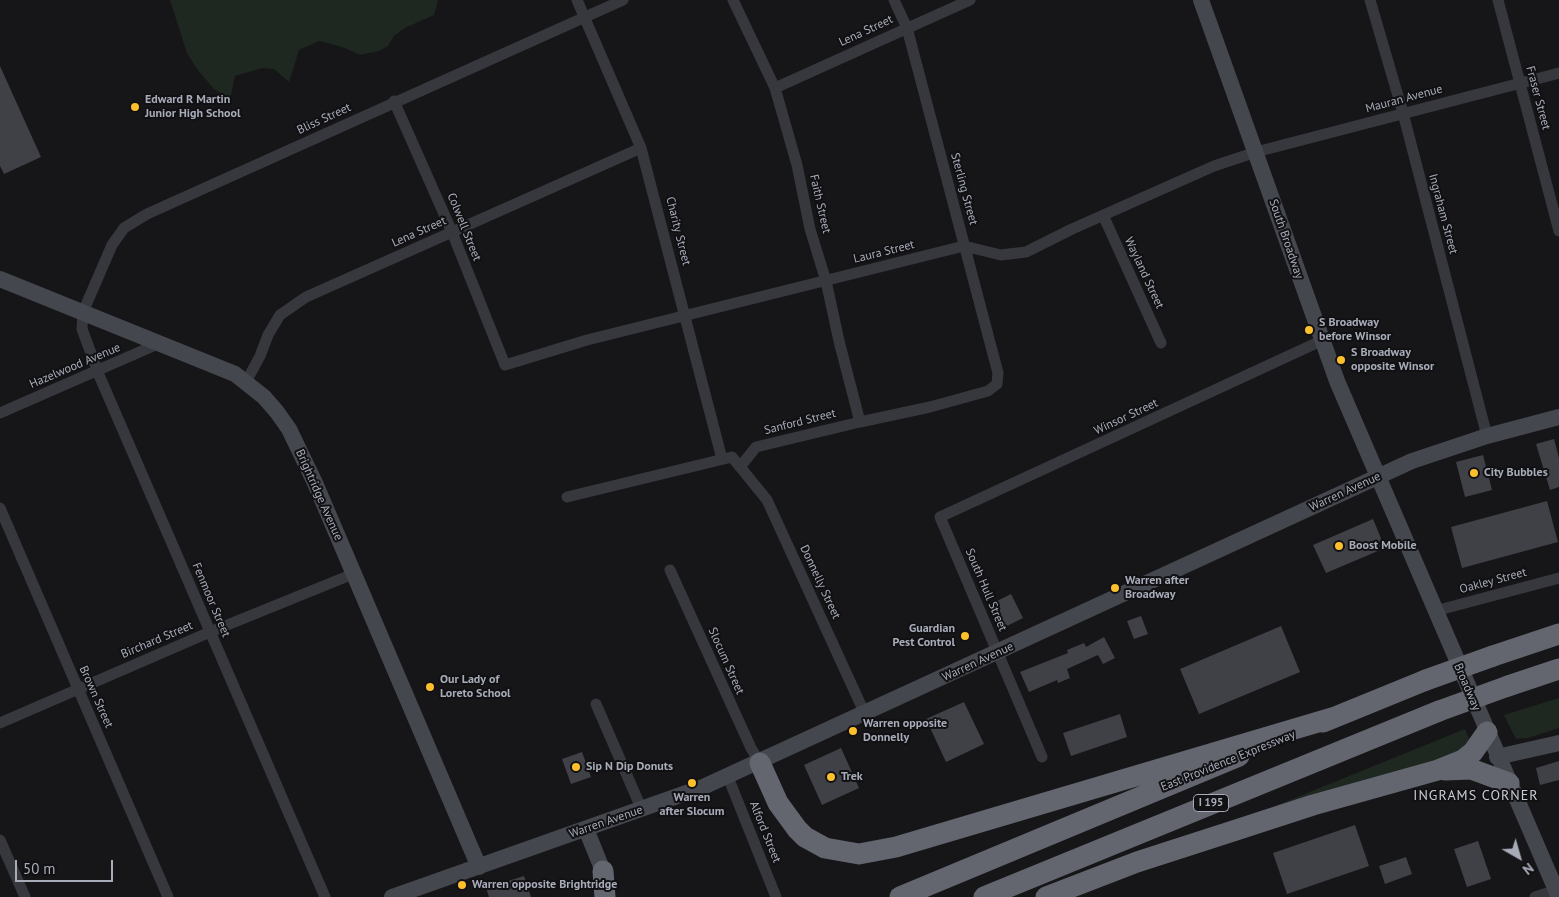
<!DOCTYPE html>
<style>
body{margin:0}
#map{position:relative;width:1559px;height:897px;overflow:hidden;background:#161619;font-family:"PT Sans",sans-serif}
canvas{display:block}
.north{position:absolute;left:1494px;top:832px;width:50px;height:50px;-webkit-text-stroke:4px #111114;paint-order:stroke;rotate:142deg;font-size:14px;font-weight:700;line-height:20px;text-align:center;color:#a8acb9}
.north::after{content:'';display:block;margin:auto;width:18px;height:22px;background:#a8acb9;clip-path:polygon(50% 0,100% 100%,50% 72%,0 100%)}
.scale{position:absolute;left:15px;top:860px;width:98px;height:22px;box-sizing:border-box;border:2px solid #a8acb9;border-top:0;padding-left:6px;font-size:15px;line-height:18px;white-space:nowrap;color:#a8acb9;-webkit-text-stroke:4px #111114;paint-order:stroke}
</style>
<div id="map">
<canvas width="1559" height="897"></canvas>
<div class="north">N</div>
<div class="scale">50 m</div>
</div>
<script>
const ctx = document.querySelector('canvas').getContext('2d');
ctx.lineJoin = 'round';
function fillPath(path, color) { ctx.fillStyle = color; ctx.fill(path, 'evenodd'); }
const poly = rows => new Path2D(rows.map(r => 'M' + r).join(''));
function stroke(path, color, width, dash) { ctx.strokeStyle = color; ctx.lineWidth = width; ctx.lineCap = dash ? 'butt' : 'round'; ctx.setLineDash(dash || []); ctx.stroke(path); }
function write(font, color, halo, rows, align = 'center') {
  ctx.font = font + ' "PT Sans",sans-serif'; ctx.lineWidth = 4; ctx.setLineDash([]); ctx.textBaseline = 'middle'; ctx.strokeStyle = halo; ctx.fillStyle = color; for (const [text, x, y, turn = 0] of rows) {
    ctx.save(); ctx.translate(x, y); ctx.rotate((+turn || 0) * Math.PI / 180); ctx.textAlign = isNaN(turn) ? turn : align; if (halo) ctx.strokeText(text, 0, 0); ctx.fillText(text, 0, 0); ctx.restore();
  }
}
fillPath(poly([
 [170,0,438,0,434,15,405,28,394,36,388,46,379,51,360,55,342,47,319,41,299,50,289,82,274,69,262,68,235,76,230,99,214,89,197,69,187,53],
 [1559,698,1559,728,1528,738,1516,739,1504,715],
 [1465,729,1472,745,1468,750,1278,810,1275,806]
]), '#1e2720');
fillPath(poly([
 [0,66,41,157,4,174,0,166],
 [1554,439,1559,458,1559,487,1550,490,1536,444],
 [1483,455,1492,490,1465,497,1456,462],
 [1547,501,1558,542,1462,568,1451,527],
 [1373,519,1385,548,1326,573,1313,545],
 [1011,594,1023,618,1005,627,993,603],
 [1141,616,1148,634,1134,639,1127,621],
 [1281,626,1300,672,1199,714,1180,669],
 [1104,637,1115,658,1103,664,1098,655,1067,669,1070,678,1058,683,1057,680,1029,692,1020,672,1068,653,1067,650,1084,643,1086,647],
 [964,702,984,744,946,762,926,719],
 [1120,714,1127,737,1071,756,1063,733],
 [841,748,859,788,822,805,804,765],
 [582,752,591,777,571,784,562,759],
 [1559,761,1559,780,1540,785,1536,768],
 [1355,825,1369,866,1287,894,1273,853],
 [1478,841,1491,879,1467,887,1454,849],
 [1406,857,1412,874,1385,884,1379,866],
 [524,876,531,897,489,897,486,888]
]), '#404146');
stroke(poly([
 [577,0,641,148,722,459],
 [733,0,775,88,797,165,810,229,826,281,839,341,860,422],
 [1370,0,1403,113,1487,436],
 [1498,0,1559,231],
 [775,88,970,0],
 [394,101,452,232,505,365,587,340,964,246,1001,255,1026,252,1072,229,1214,166,1256,152,1559,73],
 [1103,215,1161,343],
 [246,382,260,356,268,335,280,315,306,297,641,148],
 [0,413,160,343],
 [740,467,756,447,860,422,930,407,988,391,997,384,998,373,907,28,894,0],
 [567,497,732,457,767,500,865,714],
 [0,508,168,897],
 [670,570,751,748,760,763],
 [1435,611,1559,578],
 [596,704,642,810],
 [0,723,210,632,353,574],
 [1042,757,940,517,1323,340],
 [728,777,776,897],
 [0,840,25,897],
 [325,897,99,375,82,329,83,312,112,245,124,228,147,214,623,0],
 [1535,897,1556,890]
]), '#37383e', 11);
stroke(poly([
 [1201,0,1337,381,1559,897],
 [0,279,235,374,264,397,277,412,289,429,315,483,479,867],
 [1497,757,1559,743],
 [586,829,603,871],
 [392,897,703,787,1412,461,1487,436,1559,417]
]), '#45474e', 16);
stroke(poly([
 [1493,656,1559,634],
 [1508,686,1559,669],
 [1323,722,1426,680],
 [760,763,778,803,797,829,805,837,825,848,859,854,896,847,1335,717],
 [1445,770,1471,769,1509,783],
 [603,871,605,897],
 [900,897,1239,756],
 [984,897,1439,711],
 [1046,897,1137,862,1230,832,1313,805,1438,770,1463,760,1473,752,1487,732]
]), '#63666f', 21);
stroke(poly([
 [1426,680,1493,656],
 [1439,711,1508,686]
]), '#63666f', 21);
for (const [x, y, r, color] of [
 [135,107,5,"#fbc02c"],
 [1309,330,5,"#fbc02c"],
 [1341,360,5,"#fbc02c"],
 [1474,473,5,"#fbc02c"],
 [1339,546,5,"#fbc02c"],
 [1115,588,5,"#fbc02c"],
 [965,636,5,"#fbc02c"],
 [430,687,5,"#fbc02c"],
 [853,731,5,"#fbc02c"],
 [576,767,5,"#fbc02c"],
 [831,777,5,"#fbc02c"],
 [692,783,5,"#fbc02c"],
 [462,885,5,"#fbc02c"]
]) { const dot = new Path2D(); dot.arc(x, y, r, 0, 2 * Math.PI); ctx.fillStyle = color; ctx.fill(dot); stroke(dot, '#111114', 2); }
for (const [x, y, w] of [
 [1211,803,35]
]) { const box = new Path2D(); box.roundRect(x - w / 2, y - 8.5, w, 17, 4); ctx.fillStyle = '#111114'; ctx.fill(box); stroke(box, '#a8acb9', 1); }
write('bold 11px', '#a8acb9', null, [
 ["I 195",1211,803]
]);
write('12px', '#a8acb9', '#111114', [
 ["Lena Street",866,31,-25],
 ["Fraser Street",1538,98,75],
 ["Mauran Avenue",1404,99,-15],
 ["Bliss Street",324,119,-25],
 ["Sterling Street",964,189,75],
 ["Faith Street",820,204,77],
 ["Ingraham Street",1443,214,75],
 ["Colwell Street",464,227,68],
 ["Charity Street",678,231,76],
 ["Lena Street",419,232,-24],
 ["South Broadway",1286,239,71],
 ["Laura Street",884,252,-14],
 ["Wayland Street",1144,273,65],
 ["Hazelwood Avenue",75,366,-23],
 ["Winsor Street",1126,417,-25],
 ["Sanford Street",800,422,-14],
 ["Warren Avenue",1345,492,-25],
 ["Brightridge Avenue",319,495,66],
 ["Oakley Street",1493,581,-15],
 ["Donnelly Street",820,582,65],
 ["South Hull Street",986,590,67],
 ["Fenmoor Street",211,600,67],
 ["Birchard Street",157,640,-23],
 ["Slocum Street",726,661,66],
 ["Warren Avenue",978,662,-25],
 ["Broadway",1467,687,67],
 ["Brown Street",96,697,66],
 ["East Providence Expressway",1228,761,-22],
 ["Warren Avenue",606,822,-19],
 ["Alford Street",765,832,68]
]);
write('bold 12px', '#a8acb9', '#111114', [
 ["Edward R Martin",145,100],
 ["Junior High School",145,114],
 ["S Broadway",1319,323],
 ["before Winsor",1319,337],
 ["S Broadway",1351,353],
 ["opposite Winsor",1351,367],
 ["City Bubbles",1484,473],
 ["Boost Mobile",1349,546],
 ["Warren after",1125,581],
 ["Broadway",1125,595],
 ["Guardian",955,629,"right"],
 ["Pest Control",955,643,"right"],
 ["Our Lady of",440,680],
 ["Loreto School",440,694],
 ["Warren opposite",863,724],
 ["Donnelly",863,738],
 ["Sip N Dip Donuts",586,767],
 ["Trek",841,777],
 ["Warren",692,798,"center"],
 ["after Slocum",692,812,"center"],
 ["Warren opposite Brightridge",472,885]
], 'left');
ctx.letterSpacing = '1px';
write('14px', '#c9ccd5', '#111114', [
 ["INGRAMS CORNER",1476,796]
]);
ctx.letterSpacing = '0px';
</script>
